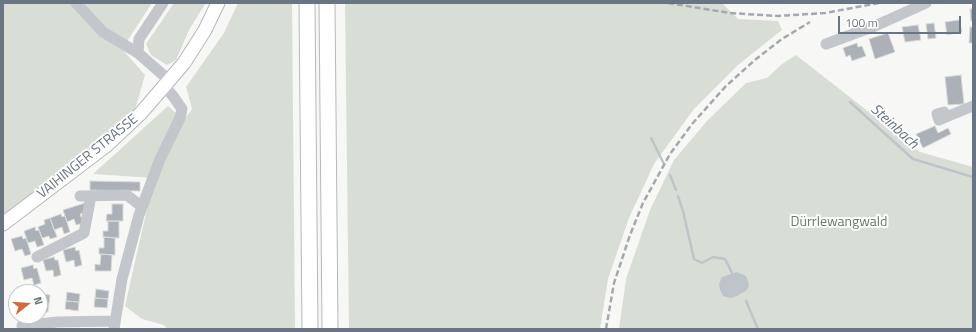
<!DOCTYPE html>
<meta charset="utf-8">
<style>
body{margin:0}
#map{position:relative;width:976px;height:332px;overflow:hidden;background:#f7f7f5;font-family:"Titillium Web",sans-serif}
canvas{display:block}
.frame{position:absolute;inset:0;border:4px solid #697583;pointer-events:none}
.north{position:absolute;left:8px;top:284px;width:40px;height:40px;box-sizing:border-box;background:#fff;border:1px solid #c3c8cd;border-radius:50%;rotate:73deg;font-size:11px;font-weight:700;line-height:16px;text-align:center;color:#697583}
.north::after{content:'';display:block;margin:auto;width:14px;height:18px;background:#d66a36;clip-path:polygon(50% 0,100% 100%,50% 72%,0 100%)}
.scale{position:absolute;left:838px;top:16px;width:123px;height:18px;box-sizing:border-box;border:2px solid #697583;border-top:0;padding-left:5px;font-size:12px;line-height:14px;white-space:nowrap;color:#697583;-webkit-text-stroke:3px #fff;paint-order:stroke}
</style>
<div id="map">
<canvas width="976" height="332"></canvas>
<div class="frame"></div>
<div class="north">N</div>
<div class="scale">100 m</div>
</div>
<script>
const ctx = document.querySelector('canvas').getContext('2d');
ctx.lineJoin = 'round';
function fillPath(path, color) { ctx.fillStyle = color; ctx.fill(path, 'evenodd'); }
const poly = rows => new Path2D(rows.map(r => 'M' + r).join(''));
function stroke(path, color, width, dash) { ctx.strokeStyle = color; ctx.lineWidth = width; ctx.lineCap = dash ? 'butt' : 'round'; ctx.setLineDash(dash || []); ctx.stroke(path); }
function write(font, color, halo, rows, align = 'center') {
  ctx.font = font + ' "Titillium Web",sans-serif'; ctx.lineWidth = 4; ctx.setLineDash([]); ctx.textBaseline = 'middle'; ctx.strokeStyle = halo; ctx.fillStyle = color; for (const [text, x, y, turn = 0] of rows) {
    ctx.save(); ctx.translate(x, y); ctx.rotate((+turn || 0) * Math.PI / 180); ctx.textAlign = isNaN(turn) ? turn : align; if (halo) ctx.strokeText(text, 0, 0); ctx.fillText(text, 0, 0); ctx.restore();
  }
}
fillPath(poly([
 [3,3,152,3,122,49,145,75,135,110,3,223],
 [174,3,206,3,190,28,176,60,167,65,151,55,146,44],
 [238,3,292,3,295,329,167,329,164,325,142,319,125,306,154,178,93,174,168,106,184,120,192,109,186,87,224,33],
 [345,3,722,3,738,19,778,21,782,30,738,65,694,109,654,164,629,218,608,279,600,329,349,329],
 [796,55,920,152,973,167,973,329,619,329,626,279,650,210,674,160,707,121,746,83,767,78,782,64]
]), '#d8ded6');
fillPath(poly([
 [737,272,746,276,749,285,747,290,737,296,730,298,723,296,720,290,719,284,722,277]
]), '#bdc5cb');
stroke(poly([
 [850,102,913,159,973,177],
 [651,138,664,164],
 [670,175,676,190],
 [678,196,683,211,694,259,702,263,713,257,725,259,733,275],
 [746,301,758,329]
]), '#bdc5cb', 2.5);
const building = poly([
 [970,9,973,9,973,21,971,21,970,9],
 [959,20,962,32,947,35,945,22,959,20],
 [934,23,936,38,928,39,926,24,934,23],
 [918,25,921,40,905,42,902,27,918,25],
 [970,27,973,27,973,43,969,43,970,27],
 [888,33,895,52,875,59,869,39,888,33],
 [857,43,858,47,862,46,866,56,852,61,850,55,846,57,843,48,857,43],
 [961,75,964,104,948,105,945,77,961,75],
 [935,126,938,133,948,128,951,134,923,148,916,134,935,126],
 [90,181,140,182,140,191,90,190,90,181],
 [85,203,87,212,80,214,83,223,76,225,74,219,67,222,63,210,85,203],
 [112,204,123,204,123,221,106,221,107,214,112,214,112,204],
 [61,214,62,217,65,216,70,232,64,234,62,227,54,230,50,218,61,214],
 [50,218,57,237,50,239,49,236,42,238,38,227,45,224,44,220,50,218],
 [108,221,119,221,119,238,103,237,103,231,108,231,108,221],
 [35,227,36,231,39,230,44,245,37,247,35,241,28,243,24,231,35,227],
 [22,236,23,239,26,238,31,254,25,256,22,249,15,251,11,239,22,236],
 [104,237,115,238,115,255,99,254,99,248,104,248,104,237],
 [75,247,76,251,79,250,82,265,75,267,74,260,66,262,63,250,75,247],
 [101,254,112,255,111,271,95,271,95,264,100,265,101,254],
 [54,257,55,260,58,260,61,275,54,277,53,270,46,271,43,260,54,257],
 [33,265,34,269,37,268,41,283,34,285,32,278,24,280,21,268,33,265],
 [96,289,109,291,108,299,95,298,96,289],
 [67,292,80,294,79,302,66,301,67,292],
 [40,294,50,295,49,304,40,303,40,294],
 [95,298,108,299,107,308,94,307,95,298],
 [66,301,79,302,78,311,65,309,66,301],
 [40,303,49,304,48,312,40,312,40,303]
]);
fillPath(building, '#abb1b7');
stroke(building, '#d9d9d7', 1);
const major = poly([
 [3,224,107,145,141,113,184,63,205,30,218,3]
]);
const highway = poly([
 [307,3,310,329],
 [327,3,330,329]
]);
stroke(major, '#b5b8bc', 15);
stroke(highway, '#b6b9bc', 17);
stroke(poly([
 [76,3,103,32,138,53,170,81],
 [826,44,875,26,926,3],
 [138,53,139,39,163,3],
 [946,117,944,112,937,114,939,120,946,117,973,106],
 [80,196,127,195,142,207],
 [37,257,84,233,91,196],
 [22,326,57,322,115,321],
 [114,329,122,279,139,215,160,159,180,118,182,109,173,96,165,87]
]), '#c3c6ca', 11);
stroke(major, '#fff', 13);
stroke(highway, '#fff', 15);
stroke(poly([
 [668,3,730,13,778,16,825,13,879,3],
 [606,329,614,283,630,235,643,203,670,154,692,124,726,86,756,59,782,39,810,22]
]), '#a5a9ae', 2.5, [6, 3]);
write('14px', '#697583', '#fff', [
 ["VAIHINGER STRASSE",88,157,-39]
]);
write('14px', '#697b67', '#fff', [
 ["Dürrlewangwald",839,223]
]);
write('italic 15px', '#64757f', '#fff', [
 ["Steinbach",894,127,42]
]);
</script>
